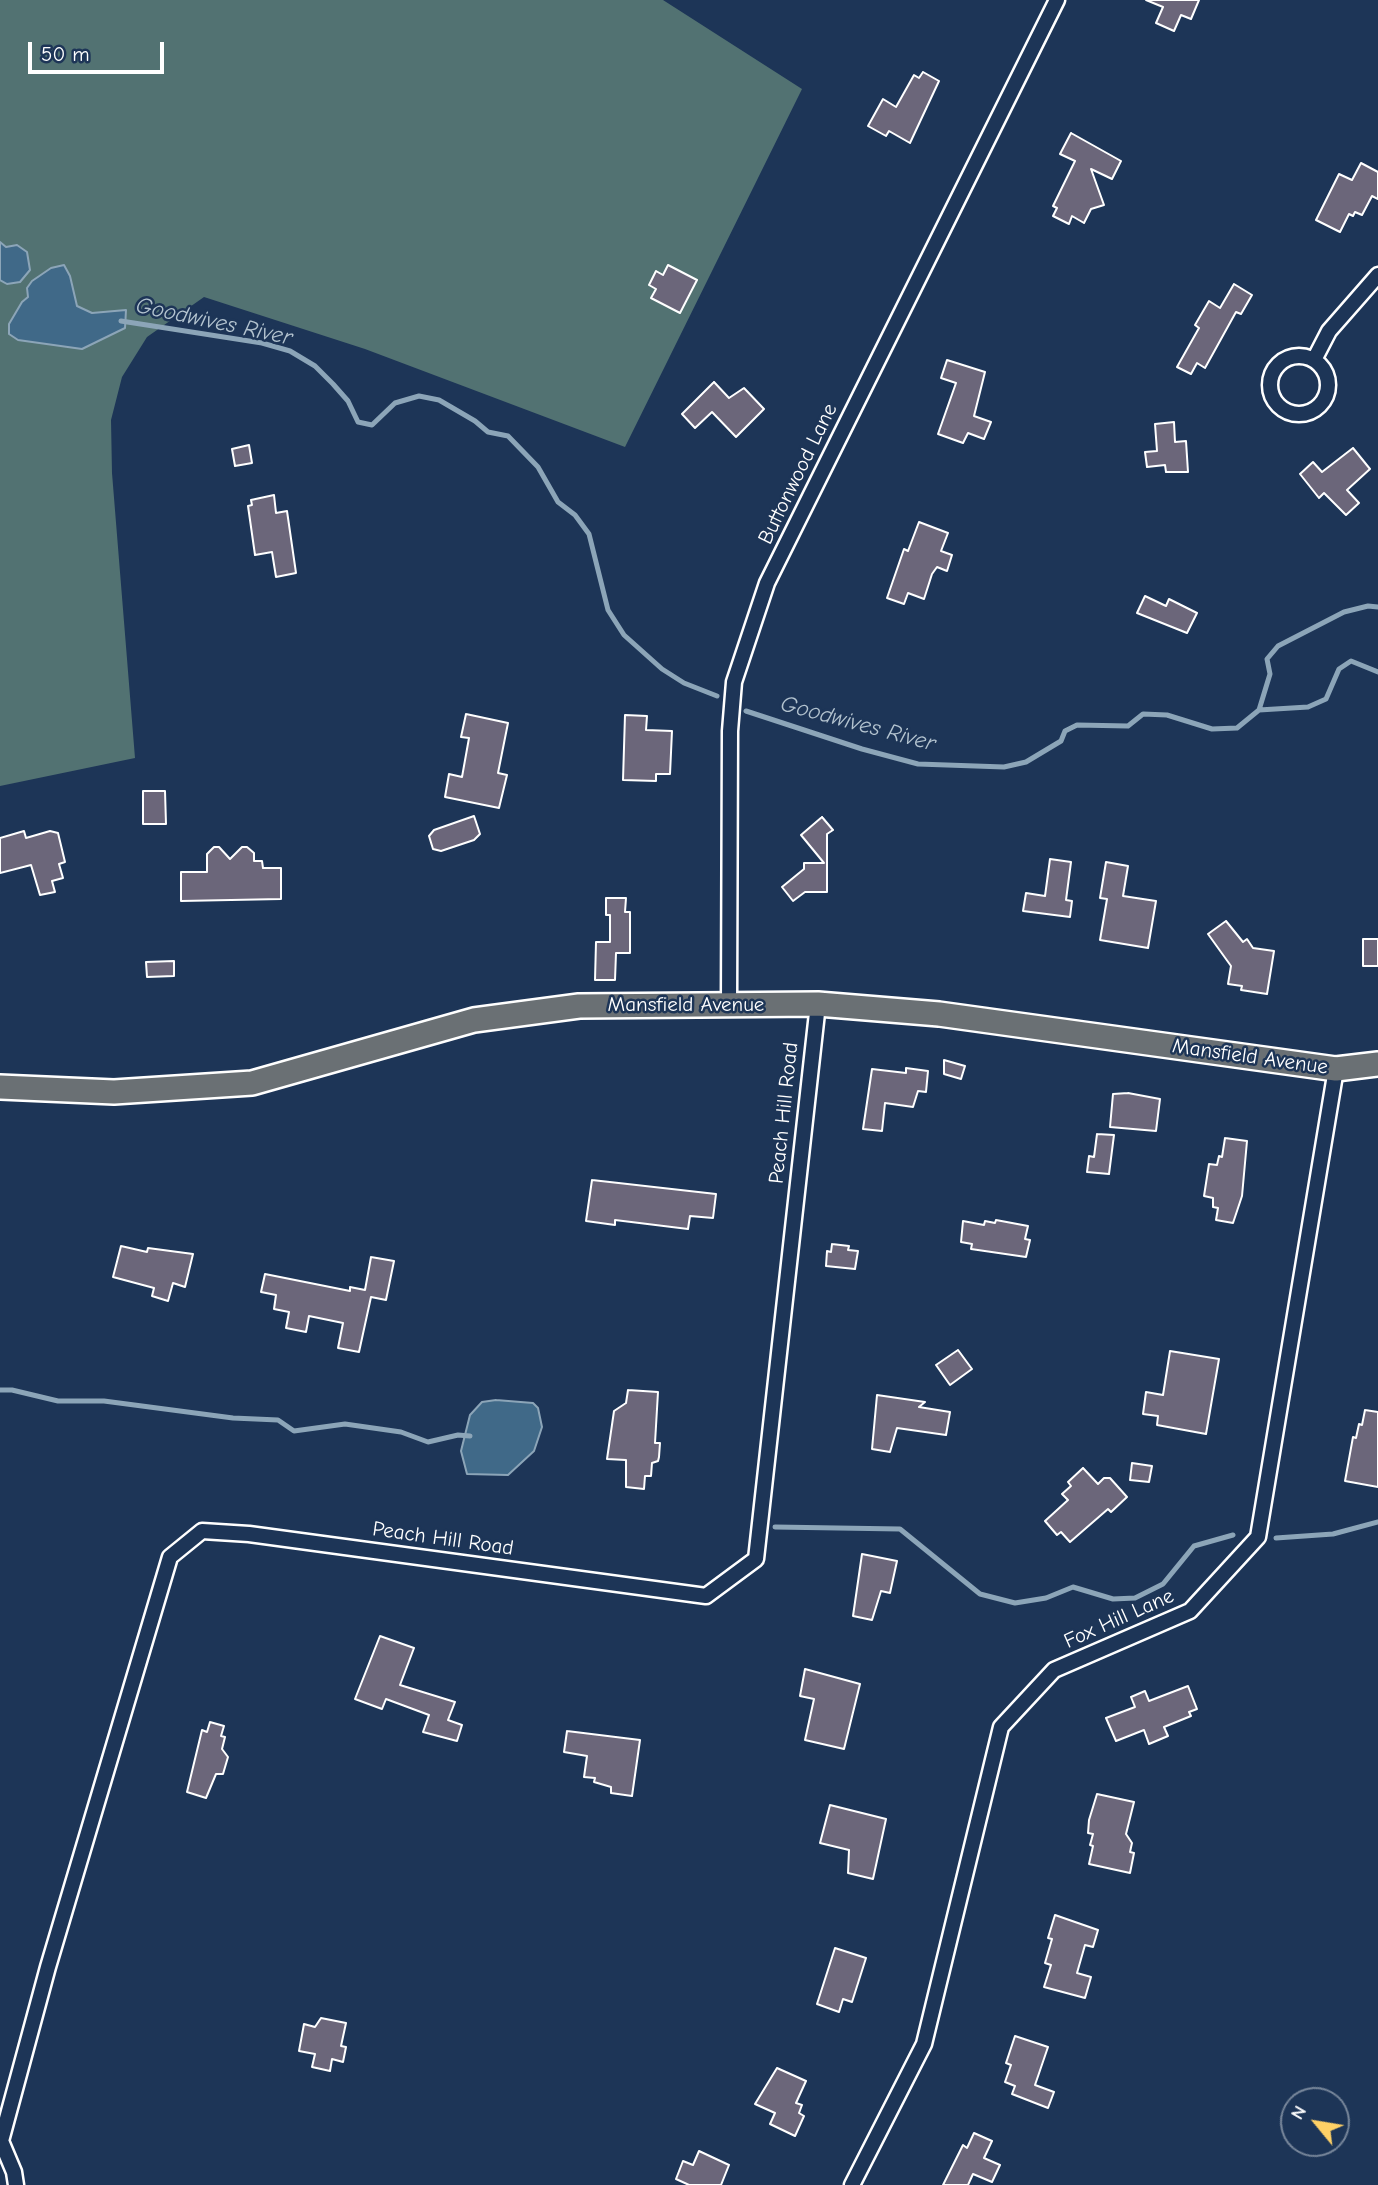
<!DOCTYPE html>
<style>
body{margin:0}
#map{position:relative;width:1378px;height:2185px;overflow:hidden;background:#1d3557;font-family:"Comic Neue",sans-serif}
canvas{display:block}
.north{position:absolute;left:1280px;top:2087px;width:70px;height:70px;box-sizing:border-box;background:#1d3557;border:2px solid #77869a;border-radius:50%;rotate:300deg;font-size:19px;font-weight:700;line-height:28px;text-align:center;color:#fff}
.north::after{content:'';display:block;margin:auto;width:24px;height:32px;background:#ffd166;clip-path:polygon(50% 0,100% 100%,50% 72%,0 100%)}
.scale{position:absolute;left:28px;top:42px;width:136px;height:32px;box-sizing:border-box;border:4px solid #fff;border-top:0;padding-left:9px;font-size:21px;line-height:24px;white-space:nowrap;color:#fff;-webkit-text-stroke:5px #1d3557;paint-order:stroke}
</style>
<div id="map">
<canvas width="1378" height="2185"></canvas>
<div class="north">N</div>
<div class="scale">50 m</div>
</div>
<script>
const ctx = document.querySelector('canvas').getContext('2d');
ctx.lineJoin = 'round';
function fillPath(path, color) { ctx.fillStyle = color; ctx.fill(path, 'evenodd'); }
const poly = rows => new Path2D(rows.map(r => 'M' + r).join(''));
function stroke(path, color, width, dash) { ctx.strokeStyle = color; ctx.lineWidth = width; ctx.lineCap = dash ? 'butt' : 'round'; ctx.setLineDash(dash || []); ctx.stroke(path); }
function write(font, color, halo, rows, align = 'center') {
  ctx.font = font + ' "Comic Neue",sans-serif'; ctx.lineWidth = 5; ctx.setLineDash([]); ctx.textBaseline = 'middle'; ctx.strokeStyle = halo; ctx.fillStyle = color; for (const [text, x, y, turn = 0] of rows) {
    ctx.save(); ctx.translate(x, y); ctx.rotate((+turn || 0) * Math.PI / 180); ctx.textAlign = isNaN(turn) ? turn : align; if (halo) ctx.strokeText(text, 0, 0); ctx.fillText(text, 0, 0); ctx.restore();
  }
}
fillPath(poly([
 [0,0,663,0,802,89,625,447,365,349,204,297,147,337,122,377,111,420,112,473,135,758,0,786]
]), '#527272');
const water = poly([
 [0,242,6,247,17,245,27,252,30,270,20,282,7,284,0,280,0,242],
 [64,265,70,276,77,306,92,313,126,310,125,328,82,349,18,340,9,334,9,324,22,302,28,297,27,288,32,281,51,268,64,265],
 [496,1400,533,1403,538,1408,542,1427,534,1451,508,1475,467,1474,461,1451,470,1415,482,1402,496,1400]
]);
fillPath(water, '#406988');
stroke(water, '#8ca5b8', 2);
stroke(poly([
 [121,321,262,343,290,351,315,366,333,384,348,401,358,422,372,425,395,403,419,396,439,400,475,421,488,432,508,436,538,467,558,502,575,515,589,534,608,610,624,635,662,669,684,683,717,696],
 [1259,710,1308,707,1326,699,1339,669,1351,661,1378,672],
 [746,711,862,749,918,764,1004,767,1026,762,1061,741,1065,731,1077,725,1128,726,1143,714,1167,715,1212,729,1237,728,1259,710,1270,674,1267,659,1278,646,1344,612,1368,606,1378,607],
 [0,1390,12,1390,58,1401,104,1401,233,1418,278,1420,294,1431,345,1424,401,1432,428,1442,458,1435,470,1436],
 [775,1527,900,1529,980,1594,1015,1603,1046,1598,1073,1587,1113,1599,1135,1598,1163,1584,1194,1546,1233,1535],
 [1276,1538,1333,1534,1378,1522]
]), '#8ca5b8', 5);
const building = poly([
 [1146,0,1199,0,1191,19,1181,15,1174,31,1156,23,1163,7,1146,0],
 [923,72,939,81,910,143,889,131,886,136,868,126,883,99,896,107,914,75,919,78,923,72],
 [1071,133,1121,161,1112,179,1091,169,1104,205,1091,209,1084,223,1072,216,1069,224,1053,216,1057,208,1053,206,1075,161,1060,154,1071,133],
 [1361,163,1378,172,1378,199,1372,196,1362,215,1355,212,1353,216,1349,214,1340,232,1316,220,1339,174,1352,180,1361,163],
 [668,265,697,280,680,313,651,298,656,289,649,285,656,271,663,275,668,265],
 [1234,284,1252,295,1241,314,1236,312,1205,368,1197,363,1191,374,1177,367,1199,328,1195,325,1209,301,1220,308,1234,284],
 [947,360,985,372,974,416,991,422,984,439,968,433,963,443,938,434,956,383,941,378,947,360],
 [714,382,729,398,744,388,764,409,736,437,712,412,695,428,682,414,714,382],
 [1174,422,1175,442,1186,441,1188,472,1166,472,1165,465,1147,467,1145,452,1157,451,1155,424,1174,422],
 [249,445,252,463,235,466,232,449,249,445],
 [1353,448,1370,469,1347,490,1359,503,1346,515,1324,493,1319,498,1300,474,1313,462,1322,472,1353,448],
 [274,495,276,513,287,511,296,573,276,577,272,552,255,555,248,506,252,505,251,500,274,495],
 [919,522,948,533,941,551,952,555,947,571,937,567,932,574,924,599,908,593,904,604,887,598,904,549,908,551,919,522],
 [1145,596,1166,606,1169,599,1197,613,1187,633,1137,613,1145,596],
 [466,714,508,723,498,773,507,775,499,808,445,797,449,774,462,777,469,738,461,737,466,714],
 [625,715,647,716,646,730,672,731,670,774,656,774,656,781,623,780,625,715],
 [143,791,165,791,166,824,143,824,143,791],
 [474,816,480,834,474,840,441,851,433,849,429,836,434,830,474,816],
 [822,817,833,830,827,834,827,892,805,892,793,901,782,887,804,869,804,863,824,863,801,835,822,817],
 [24,831,26,838,50,831,58,833,65,862,59,864,63,878,52,881,55,892,40,895,31,865,0,873,0,838,24,831],
 [214,847,219,847,230,859,242,847,247,847,254,853,254,861,262,861,263,868,281,868,281,899,181,901,181,872,207,872,207,854,214,847],
 [1050,859,1071,862,1066,900,1072,901,1070,917,1023,911,1026,893,1045,896,1050,859],
 [1106,862,1128,866,1123,896,1156,901,1148,948,1100,940,1107,899,1100,898,1106,862],
 [606,898,626,898,625,912,630,912,630,953,616,953,615,980,595,980,596,942,610,942,610,915,606,915,606,898],
 [1226,921,1243,942,1247,939,1253,948,1274,951,1267,994,1241,990,1242,986,1228,984,1231,966,1208,934,1226,921],
 [1363,939,1378,939,1378,966,1363,966,1363,939],
 [174,961,174,976,147,977,146,962,174,961],
 [944,1060,965,1066,961,1079,944,1074,944,1060],
 [906,1068,928,1071,926,1092,918,1091,913,1107,885,1103,882,1131,863,1129,872,1069,906,1073,906,1068],
 [1128,1093,1160,1099,1156,1131,1110,1127,1113,1094,1128,1093],
 [1097,1134,1114,1135,1109,1174,1087,1172,1089,1156,1094,1157,1097,1134],
 [1225,1138,1247,1141,1242,1196,1233,1223,1216,1220,1218,1208,1213,1207,1213,1198,1204,1196,1209,1164,1217,1165,1219,1156,1222,1157,1225,1138],
 [592,1180,716,1194,713,1218,690,1216,688,1229,615,1220,615,1225,586,1221,592,1180],
 [996,1220,1028,1226,1025,1239,1030,1240,1026,1257,971,1249,972,1244,961,1242,963,1221,984,1225,985,1221,995,1223,996,1220],
 [832,1244,849,1246,848,1250,858,1251,855,1269,826,1266,827,1251,831,1252,832,1244],
 [121,1246,147,1252,148,1248,193,1254,185,1287,173,1283,168,1301,152,1296,154,1288,113,1277,121,1246],
 [371,1257,394,1261,386,1300,371,1297,359,1352,338,1348,343,1323,309,1316,306,1332,286,1328,289,1312,274,1309,276,1295,261,1292,265,1274,350,1291,350,1287,365,1290,371,1257],
 [958,1350,972,1369,950,1385,936,1365,958,1350],
 [1170,1351,1219,1359,1206,1434,1157,1425,1158,1416,1143,1414,1146,1392,1163,1395,1170,1351],
 [628,1390,658,1392,655,1443,660,1443,659,1457,658,1461,652,1463,651,1476,645,1476,644,1489,626,1487,626,1460,607,1459,614,1411,626,1403,628,1390],
 [877,1395,925,1402,919,1407,950,1412,946,1435,897,1428,890,1452,872,1449,877,1395],
 [1365,1410,1378,1412,1378,1487,1345,1481,1353,1437,1356,1438,1359,1424,1362,1425,1365,1410],
 [1132,1463,1152,1466,1149,1482,1130,1480,1132,1463],
 [1083,1468,1098,1484,1104,1478,1110,1478,1127,1497,1111,1512,1108,1509,1070,1542,1061,1532,1057,1535,1045,1521,1068,1500,1062,1494,1071,1486,1068,1482,1083,1468],
 [862,1554,897,1561,890,1593,881,1591,872,1620,853,1616,862,1554],
 [380,1636,414,1648,400,1685,455,1702,448,1720,462,1725,457,1741,423,1732,429,1715,386,1699,382,1709,355,1699,380,1636],
 [805,1669,860,1684,844,1749,805,1740,814,1699,800,1696,805,1669],
 [1188,1686,1197,1709,1189,1712,1191,1716,1164,1727,1168,1736,1149,1744,1144,1730,1116,1741,1106,1718,1135,1707,1131,1697,1145,1691,1149,1701,1188,1686],
 [210,1722,224,1726,221,1736,225,1737,222,1749,228,1757,223,1774,216,1774,206,1798,187,1792,202,1730,207,1732,210,1722],
 [567,1731,640,1740,632,1796,611,1793,611,1787,594,1782,595,1778,584,1777,587,1756,564,1752,567,1731],
 [1097,1794,1134,1802,1126,1834,1132,1843,1130,1852,1134,1853,1130,1873,1089,1864,1093,1846,1090,1845,1093,1834,1088,1833,1089,1820,1097,1794],
 [830,1805,886,1819,873,1879,848,1873,849,1850,820,1843,830,1805],
 [1055,1915,1098,1930,1093,1947,1085,1945,1077,1973,1091,1977,1085,1998,1044,1987,1051,1965,1045,1963,1052,1939,1048,1938,1055,1915],
 [835,1948,866,1958,852,2002,843,1999,839,2012,817,2004,835,1948],
 [321,2018,346,2023,341,2046,346,2047,343,2062,332,2059,330,2071,312,2067,315,2054,299,2051,304,2024,315,2027,321,2018],
 [1015,2036,1048,2047,1035,2085,1054,2092,1048,2108,1012,2094,1015,2086,1005,2082,1011,2065,1006,2063,1015,2036],
 [777,2068,806,2081,796,2103,802,2105,799,2113,804,2116,795,2136,770,2124,775,2113,755,2104,777,2068],
 [974,2133,992,2141,984,2158,1000,2165,992,2182,973,2174,968,2185,943,2185,963,2145,967,2148,974,2133],
 [699,2151,729,2165,721,2185,689,2185,676,2179,683,2161,693,2165,699,2151]
]);
fillPath(building, '#6b667a');
stroke(building, '#fff', 2);
const minor = poly([
 '1270 385a29 29 0 1 1 58 0a29 29 0 1 1-58 0Z',
 [1314,360,1329,331,1378,275],
 [729,1005,730,731,734,682,767,583,1057,0],
 [16,2185,14,2172,1,2141,48,1967,170,1557,202,1531,249,1534,706,1596,756,1559,818,1004],
 [852,2185,924,2044,1001,1727,1054,1670,1190,1611,1258,1537,1336,1069]
]);
const primary = poly([
 [0,1087,114,1092,252,1083,474,1020,579,1006,818,1004,939,1014,1336,1069,1378,1064]
]);
stroke(minor, '#fff', 19);
stroke(primary, '#fff', 28);
stroke(minor, '#1d3557', 14);
stroke(primary, '#6a7074', 23);
write('21px', '#fff', '#1d3557', [
 ["Buttonwood Lane",798,474,-64],
 ["Mansfield Avenue",686,1005],
 ["Mansfield Avenue",1250,1057,8],
 ["Peach Hill Road",784,1113,-84],
 ["Peach Hill Road",443,1539,8],
 ["Fox Hill Lane",1119,1619,-24]
]);
write('italic 23px', '#b3c3cf', '#1d3557', [
 ["Goodwives River",214,322,12],
 ["Goodwives River",858,724,15]
]);
</script>
